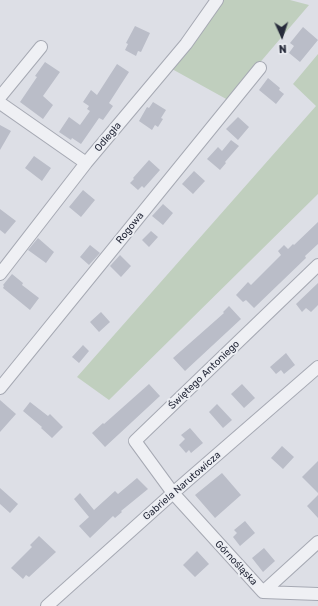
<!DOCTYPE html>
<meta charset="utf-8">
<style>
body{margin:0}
#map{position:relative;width:318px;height:606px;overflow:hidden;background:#dddfe6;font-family:Rubik,sans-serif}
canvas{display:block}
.north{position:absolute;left:262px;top:16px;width:40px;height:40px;-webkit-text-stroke:3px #eceef3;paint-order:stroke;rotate:177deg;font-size:11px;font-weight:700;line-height:16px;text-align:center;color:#272b3b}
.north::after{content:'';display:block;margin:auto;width:14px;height:18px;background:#272b3b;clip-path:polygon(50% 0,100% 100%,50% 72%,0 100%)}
</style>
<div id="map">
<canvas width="318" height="606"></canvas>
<div class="north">N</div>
</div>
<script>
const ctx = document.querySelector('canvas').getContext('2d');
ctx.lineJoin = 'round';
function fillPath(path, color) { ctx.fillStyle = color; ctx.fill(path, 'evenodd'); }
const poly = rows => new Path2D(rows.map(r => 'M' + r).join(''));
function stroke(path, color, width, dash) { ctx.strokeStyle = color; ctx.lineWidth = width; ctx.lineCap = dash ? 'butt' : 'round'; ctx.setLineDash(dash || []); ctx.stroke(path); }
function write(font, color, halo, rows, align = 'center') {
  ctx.font = font + ' Rubik,sans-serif'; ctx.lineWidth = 4; ctx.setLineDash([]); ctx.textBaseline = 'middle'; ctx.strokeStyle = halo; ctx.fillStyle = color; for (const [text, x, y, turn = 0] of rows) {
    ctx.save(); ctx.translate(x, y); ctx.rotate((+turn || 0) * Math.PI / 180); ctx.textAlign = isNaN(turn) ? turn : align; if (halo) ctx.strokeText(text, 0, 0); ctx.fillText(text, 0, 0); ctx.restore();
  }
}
fillPath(poly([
 [223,0,290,0,309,5,228,100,172,69],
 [318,54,318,194,109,400,77,377,316,106,293,84]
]), '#c0cfbe');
fillPath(poly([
 [135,26,150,33,141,52,138,51,136,56,125,50,128,44,126,43],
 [303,27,318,40,300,62,289,53,294,46,290,43],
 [45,62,60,72,43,96,53,105,43,119,20,102,37,77,35,76],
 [117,64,129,72,109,103,113,106,103,120,99,118,81,144,72,138,71,140,59,132,69,117,80,125,90,111,87,109,89,106,83,102,91,90,97,95],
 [268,78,280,88,279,90,284,94,276,104,259,90],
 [153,102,166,110,161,118,163,119,158,127,155,125,152,130,139,121,147,107,149,108],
 [238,117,249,127,238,140,226,129],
 [0,125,11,131,0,150],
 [231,140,239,146,225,162,226,163,220,170,207,159,218,147,222,151],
 [34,156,51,168,42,181,25,168],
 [149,160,160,170,144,188,142,186,138,190,130,183,134,179,133,178],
 [194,171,205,181,193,194,182,184],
 [83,190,95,200,81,217,69,207],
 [163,204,173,213,163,225,152,216],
 [0,209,16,221,5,234,0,230],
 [318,222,318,244,305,256,306,258,254,308,246,300,243,302,236,295,248,282,251,285,281,255,278,251,284,245,288,249,293,244,294,245],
 [151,231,158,237,149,247,142,240],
 [38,238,54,252,46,263,28,250],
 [90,245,100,253,89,265,80,257],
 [120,255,131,266,121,277,110,266],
 [12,274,23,283,22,285,39,298,30,310,3,288,4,286,3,285],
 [318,283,318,305,311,312,306,308,302,312,296,304],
 [229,306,241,319,185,371,173,358,224,313,223,312],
 [101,312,110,322,99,332,90,322],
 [83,345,89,351,79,363,72,357],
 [286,353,295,365,284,374,281,370,276,374,270,367],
 [149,384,160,396,105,447,92,433,103,423,104,424],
 [242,384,255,398,244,408,231,394],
 [0,400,16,414,0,432],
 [30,402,48,416,50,414,63,427,52,438,41,428,42,427,23,411],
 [217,404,232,420,223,428,209,412],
 [190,428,203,443,191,453,189,450,186,453,179,445,185,439,181,435],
 [282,446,294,457,283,469,271,458],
 [318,461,318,493,302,477],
 [222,473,241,495,215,518,195,495],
 [137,478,148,489,121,511,122,512,115,518,113,516,90,538,79,526,89,517,74,499,80,493,94,510,115,491,118,494],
 [0,488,18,504,10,513,0,504],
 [318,495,318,518,307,506],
 [245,521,255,533,240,546,233,537,237,533,234,530],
 [39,536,56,552,29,577,26,575,23,579,11,568,32,547,30,545],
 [264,548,275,561,263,572,252,558],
 [197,551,209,564,195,577,183,565]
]), '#babdc8');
const minor = poly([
 [0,97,41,47],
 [0,103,86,163],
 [318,265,135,441,173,493,263,592,318,594],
 [0,274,86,163,186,44,217,0],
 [0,388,260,68],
 [263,592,318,542],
 [47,606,173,493,318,367]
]);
stroke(minor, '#a6a9b3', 14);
stroke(minor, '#eff0f4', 12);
write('10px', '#272b3b', '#eceef3', [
 ["Odległa",108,137,-50],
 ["Rogowa",130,228,-51],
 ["Świętego Antoniego",204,375,-44],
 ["Gabriela Narutowicza",182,486,-41],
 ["Górnośląska",236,563,47]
]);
</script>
